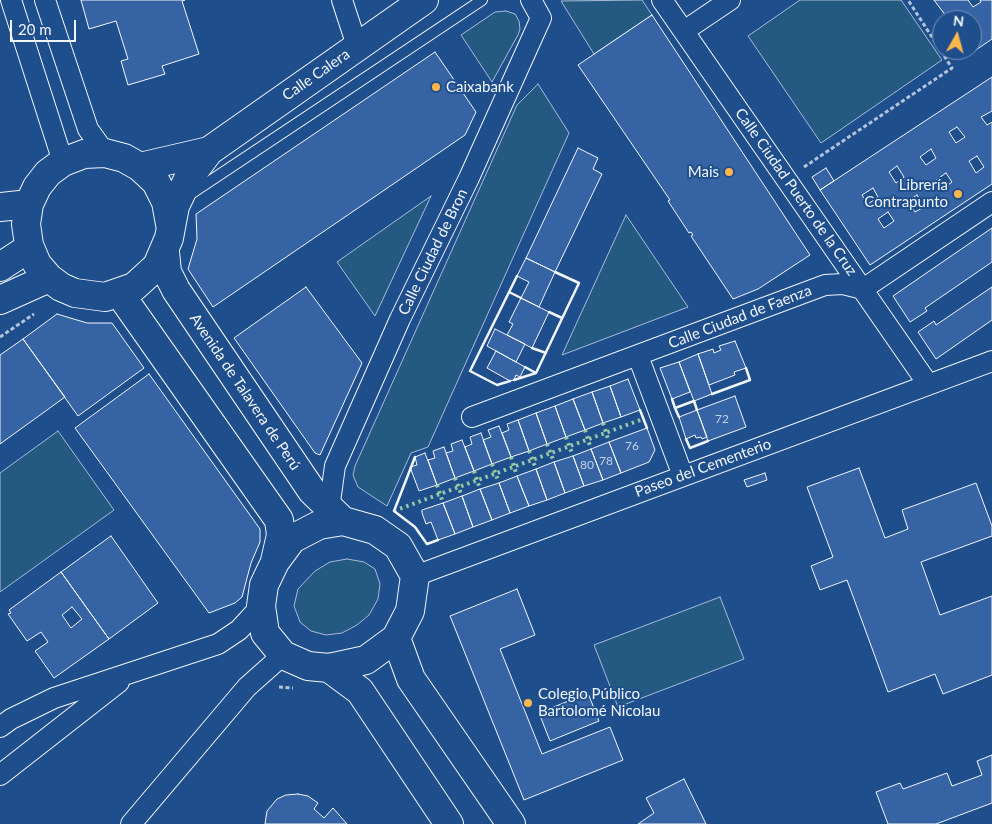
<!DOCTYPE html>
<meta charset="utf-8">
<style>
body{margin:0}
#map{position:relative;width:992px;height:824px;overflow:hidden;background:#1f4e8c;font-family:Lato,sans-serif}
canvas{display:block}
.north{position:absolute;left:932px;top:10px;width:50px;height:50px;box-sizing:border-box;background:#1f4e8c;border:1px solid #7391ba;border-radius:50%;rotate:7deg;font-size:14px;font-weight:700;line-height:20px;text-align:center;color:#f2f6ff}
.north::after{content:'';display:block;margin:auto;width:18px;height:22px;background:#ffb74d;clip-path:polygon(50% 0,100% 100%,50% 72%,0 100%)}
.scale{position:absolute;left:10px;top:20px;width:66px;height:22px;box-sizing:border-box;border:2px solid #f2f6ff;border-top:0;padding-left:6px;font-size:15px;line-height:18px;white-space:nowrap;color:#f2f6ff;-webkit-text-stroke:4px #1f4e8c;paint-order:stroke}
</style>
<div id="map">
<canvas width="992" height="824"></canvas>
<div class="north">N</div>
<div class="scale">20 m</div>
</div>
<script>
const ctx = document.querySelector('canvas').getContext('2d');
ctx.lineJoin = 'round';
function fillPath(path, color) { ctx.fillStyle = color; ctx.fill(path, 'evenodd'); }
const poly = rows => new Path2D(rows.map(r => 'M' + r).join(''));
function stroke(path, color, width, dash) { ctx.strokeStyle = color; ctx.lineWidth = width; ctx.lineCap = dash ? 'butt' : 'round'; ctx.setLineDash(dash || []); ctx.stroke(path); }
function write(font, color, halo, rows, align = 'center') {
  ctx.font = font + ' Lato,sans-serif'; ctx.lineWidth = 4; ctx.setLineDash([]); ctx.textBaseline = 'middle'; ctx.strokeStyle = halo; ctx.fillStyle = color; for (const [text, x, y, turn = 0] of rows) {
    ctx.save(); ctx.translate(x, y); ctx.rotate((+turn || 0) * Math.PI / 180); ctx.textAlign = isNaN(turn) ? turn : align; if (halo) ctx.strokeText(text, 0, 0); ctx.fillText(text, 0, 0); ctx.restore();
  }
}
const green = poly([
 [642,0,652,15,594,54,561,1,642,0],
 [800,0,901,0,942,60,821,143,748,36,800,0],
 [506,11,515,14,519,21,520,29,518,35,492,82,461,35,495,12,506,11],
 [538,84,569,133,428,447,411,453,387,506,358,487,353,475,355,466,517,105,538,84],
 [431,196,375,316,337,262,431,196],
 [626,215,688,307,562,355,626,215],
 [58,431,114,510,0,592,0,473,58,431],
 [347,559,364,562,375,569,380,584,378,599,369,615,357,625,342,633,326,635,311,631,300,622,294,606,298,589,315,571,330,562,347,559],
 [720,597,744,659,618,707,594,645,720,597]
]);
fillPath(green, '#245a82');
stroke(green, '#a8bbd7', 1);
const building = poly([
 [81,0,185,0,182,1,199,54,162,66,165,74,128,85,121,61,128,59,116,21,89,29,81,0],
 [934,0,968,0,973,7,981,2,980,0,992,0,992,39,970,54,967,50,972,50,972,20,949,20,934,0],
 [652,15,810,255,758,289,733,299,691,236,693,235,691,232,689,233,668,201,670,200,578,65,652,15],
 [435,52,476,112,465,135,213,307,188,269,197,239,196,214,435,52],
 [992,77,992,111,981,117,987,125,992,122,992,184,870,265,820,190,992,77],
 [957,127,965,137,956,143,949,132,957,127],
 [931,149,936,158,926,165,920,157,931,149],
 [977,156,984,167,976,173,969,161,977,156],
 [897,166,904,177,896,183,889,172,897,166],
 [946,173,952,182,942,189,936,180,946,173],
 [873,188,878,197,868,204,862,195,873,188],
 [917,195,924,207,915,212,908,201,917,195],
 [888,212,894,221,884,228,878,219,888,212],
 [578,148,598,158,593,169,602,174,555,272,526,258,578,148],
 [826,168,834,181,820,190,812,177,826,168],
 [992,228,992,262,925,308,927,311,910,322,893,296,992,228],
 [526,258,555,272,539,307,521,298,529,282,517,276,526,258],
 [306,287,362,363,320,455,315,453,234,338,306,287],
 [992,287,992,320,936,359,918,332,934,321,936,325,992,287],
 [521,298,549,312,532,348,507,335,513,324,509,322,521,298],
 [57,314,87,323,112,323,144,368,78,416,23,339,57,314],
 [495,329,525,344,516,362,487,346,495,329],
 [23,339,65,397,0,444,0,355,23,339],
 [735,341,746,368,734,372,735,375,709,385,698,354,713,349,714,353,721,350,719,346,735,341],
 [496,351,525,367,520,377,516,375,514,380,510,381,487,368,496,351],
 [698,354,712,394,694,401,679,362,698,354],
 [679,362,690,392,672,399,660,368,679,362],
 [149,374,260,529,260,542,251,563,242,597,235,603,209,613,75,428,149,374],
 [628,379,640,410,621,417,610,386,628,379],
 [610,386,621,417,603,423,592,392,610,386],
 [592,392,603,423,585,430,573,399,592,392],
 [735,396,746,427,708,441,697,410,735,396],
 [573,399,585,430,566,437,555,406,573,399],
 [555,406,566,437,547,444,536,413,555,406],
 [697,410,707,437,702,439,701,437,696,438,695,435,686,439,679,417,697,410],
 [536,413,547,444,529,451,518,420,536,413],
 [518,420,529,451,511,457,502,433,509,430,507,424,518,420],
 [499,426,511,457,492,464,483,440,491,437,488,430,499,426],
 [647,428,655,450,649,462,621,473,609,442,647,428],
 [481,433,492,464,474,471,465,447,472,444,470,437,481,433],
 [462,440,474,471,455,478,446,453,453,451,451,444,462,440],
 [609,442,621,473,603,480,591,449,609,442],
 [444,447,455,478,437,485,428,460,435,458,433,451,444,447],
 [591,449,603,480,584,486,573,456,591,449],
 [425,453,437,485,419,491,410,467,417,465,415,457,425,453],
 [573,456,584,486,565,493,554,462,573,456],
 [554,462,565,493,547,500,536,469,554,462],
 [859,468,885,538,908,529,902,510,976,483,992,526,992,536,921,562,940,615,992,596,992,675,943,694,935,674,888,692,847,580,820,590,811,566,833,557,807,487,859,468],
 [536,469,547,500,529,506,517,476,536,469],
 [765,473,767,480,747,487,744,480,765,473],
 [517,476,529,506,510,513,499,483,517,476],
 [499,483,510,513,492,520,480,489,499,483],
 [480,489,492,520,473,527,462,496,480,489],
 [462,496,473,527,455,534,443,503,462,496],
 [443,503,455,534,438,540,431,522,426,524,422,513,422,510,443,503],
 [111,536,158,603,109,639,61,572,111,536],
 [61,572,109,639,54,678,35,651,48,642,41,632,27,641,8,614,11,613,9,610,61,572],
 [72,607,82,619,71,628,62,615,72,607],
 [517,589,535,635,500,649,542,754,610,727,623,760,524,800,450,616,517,589],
 [588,693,599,721,550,741,539,713,588,693],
 [992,755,992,803,936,824,888,824,876,792,900,783,903,789,947,773,952,786,982,775,977,761,992,755],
 [684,779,706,824,638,824,654,813,646,798,684,779],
 [298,794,308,796,318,803,314,809,324,818,333,808,347,824,265,824,267,811,277,799,286,795,298,794]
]);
fillPath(building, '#3563a3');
stroke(building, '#f2f6ff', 1);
const lane = poly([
 [189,195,482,0]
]);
const street = poly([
 [11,0,63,162],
 [45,0,88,129,105,153],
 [342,0,357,46],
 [662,0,928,384],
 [684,31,730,0],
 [638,356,683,476],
 [472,417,825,285,843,284,863,289,992,202],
 [329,509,335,466,400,319,469,178,541,18,531,0],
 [415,576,992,361],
 [0,727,11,719,54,698,218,644,239,630,261,606],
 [0,775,119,682],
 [131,824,247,687,283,655]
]);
const secondary = poly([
 [140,167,209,151],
 [0,207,29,204],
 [170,224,166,202,156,182,140,167,124,158,105,153,84,154,63,162,48,173,37,187,29,204,26,224,29,245,37,264,49,278,61,287,75,293,105,297,134,287,157,266,169,238,175,206,188,179,209,151,424,0],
 [165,252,167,272,176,290,312,491,343,521],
 [0,267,29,248],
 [120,294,279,520,281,535,275,561],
 [0,300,49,278],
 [343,521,375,530,398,546,415,576,410,611,396,638,366,660,329,668,308,666,283,655,265,633,261,606,264,585,275,562,292,539,319,525,343,521],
 [396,638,411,679,511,824],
 [329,668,360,691,449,824]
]);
stroke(lane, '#f2f6ff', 12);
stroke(street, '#f2f6ff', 22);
stroke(secondary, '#f2f6ff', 30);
stroke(poly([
 [804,167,952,68,908,0],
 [0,337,34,314],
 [279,687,293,688]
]), '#b3c4dc', 3, [4, 2.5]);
stroke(lane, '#1f4e8c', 10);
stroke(street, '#1f4e8c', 20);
stroke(secondary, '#1f4e8c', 28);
stroke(poly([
 [603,423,609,442],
 [585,430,591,449],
 [566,437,573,456],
 [547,444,554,462],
 [529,451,536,469],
 [511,457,517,476],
 [492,464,499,483],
 [474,471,480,489],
 [455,478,462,496],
 [437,485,443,503],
 [394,511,643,419]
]), '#97c8a6', 4, [2.5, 4]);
stroke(poly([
 [509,292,521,298],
 [549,312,562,318],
 [532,348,546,353],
 [525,367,536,373],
 [514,380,536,373,579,283,555,272],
 [510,381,497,385,470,371,517,276],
 [712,394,750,380,746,368],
 [672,399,675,408,694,401,697,410],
 [675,408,679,417],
 [640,410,647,428],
 [686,439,690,448,708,441],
 [415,457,394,511,415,527,427,544,438,540]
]), '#f2f6ff', 2.5);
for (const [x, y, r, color] of [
 [436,87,5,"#ffb74d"],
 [729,172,5,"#ffb74d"],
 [958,194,5,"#ffb74d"],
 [528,703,5,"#ffb74d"]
]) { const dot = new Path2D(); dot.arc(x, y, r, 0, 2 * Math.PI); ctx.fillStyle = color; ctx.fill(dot); stroke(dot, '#1f4e8c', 2); }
write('12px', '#c3d1e8', null, [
 ["72",722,419],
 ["76",632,446],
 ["78",606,461],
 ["80",587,465]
]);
write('15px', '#f2f6ff', '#1f4e8c', [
 ["Calle Calera",316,75,-35],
 ["Calle Ciudad Puerto de la Cruz",796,192,55],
 ["Calle Ciudad de Bron",433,252,-64],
 ["Calle Ciudad de Faenza",740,317,-21],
 ["Avenida de Talavera de Perú",245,392,56],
 ["Paseo del Cementerio",703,468,-20]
]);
write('15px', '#f2f6ff', '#1f4e8c', [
 ["Caixabank",446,87],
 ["Mais",719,172,"right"],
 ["Librería",948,185,"right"],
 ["Contrapunto",948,202,"right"],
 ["Colegio Público",538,694],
 ["Bartolomé Nicolau",538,711]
], 'left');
</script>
